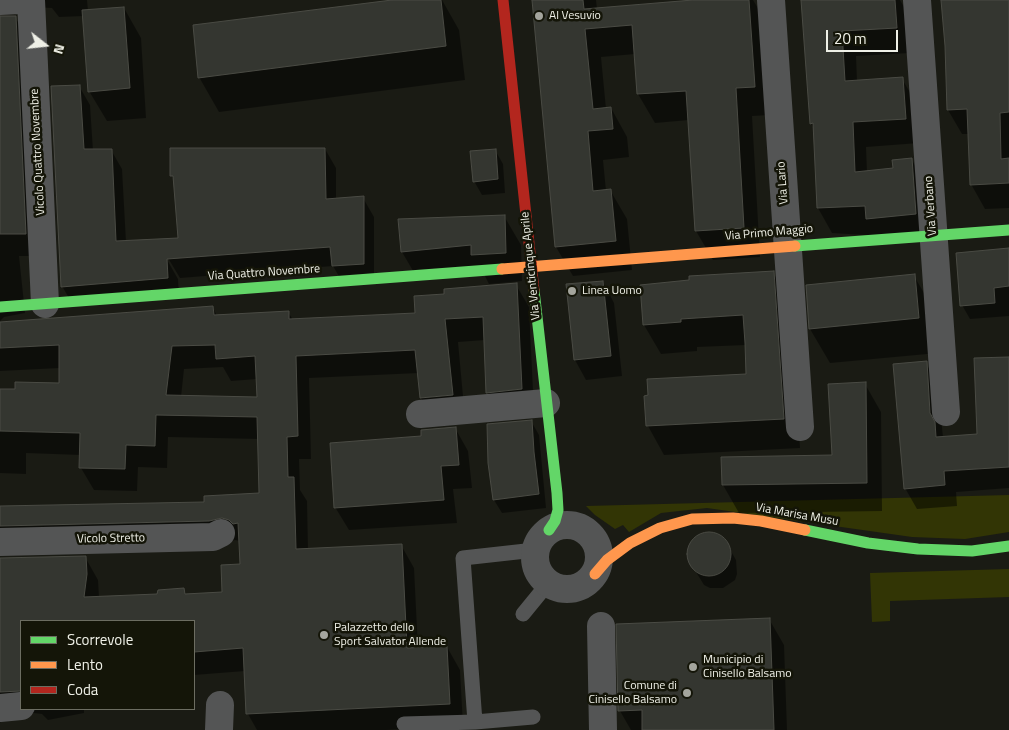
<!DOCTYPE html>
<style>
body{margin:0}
#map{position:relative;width:1009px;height:730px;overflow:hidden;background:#1a1b14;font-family:"Titillium Web",sans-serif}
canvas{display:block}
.legend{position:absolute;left:20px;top:620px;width:175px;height:90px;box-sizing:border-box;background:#141508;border:1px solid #6c6d61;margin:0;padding:6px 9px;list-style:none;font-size:15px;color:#eff0e7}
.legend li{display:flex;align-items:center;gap:10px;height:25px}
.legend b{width:25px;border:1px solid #6c6d61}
.north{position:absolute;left:20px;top:20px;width:50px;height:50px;-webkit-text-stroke:4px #141508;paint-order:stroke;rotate:106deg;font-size:14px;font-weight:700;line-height:20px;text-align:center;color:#eff0e7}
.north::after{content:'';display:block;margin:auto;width:18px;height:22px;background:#eff0e7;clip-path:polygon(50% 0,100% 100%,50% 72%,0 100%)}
.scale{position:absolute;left:826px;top:30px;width:72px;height:22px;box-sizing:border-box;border:2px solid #eff0e7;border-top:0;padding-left:6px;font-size:15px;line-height:18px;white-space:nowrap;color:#eff0e7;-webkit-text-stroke:4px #141508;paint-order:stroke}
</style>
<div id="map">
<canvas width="1009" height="730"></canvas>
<ul class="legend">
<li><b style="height:6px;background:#63d668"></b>Scorrevole</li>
<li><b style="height:6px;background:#ff974d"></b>Lento</li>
<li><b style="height:6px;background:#b3261e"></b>Coda</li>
</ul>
<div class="north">N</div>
<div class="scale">20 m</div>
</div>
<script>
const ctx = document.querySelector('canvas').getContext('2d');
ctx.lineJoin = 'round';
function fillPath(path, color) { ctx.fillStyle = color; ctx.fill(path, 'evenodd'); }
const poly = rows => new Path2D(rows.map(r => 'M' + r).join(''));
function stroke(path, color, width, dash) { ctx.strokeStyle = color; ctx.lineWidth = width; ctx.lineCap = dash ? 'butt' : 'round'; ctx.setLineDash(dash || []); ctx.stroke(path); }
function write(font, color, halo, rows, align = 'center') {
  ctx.font = font + ' "Titillium Web",sans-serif'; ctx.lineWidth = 5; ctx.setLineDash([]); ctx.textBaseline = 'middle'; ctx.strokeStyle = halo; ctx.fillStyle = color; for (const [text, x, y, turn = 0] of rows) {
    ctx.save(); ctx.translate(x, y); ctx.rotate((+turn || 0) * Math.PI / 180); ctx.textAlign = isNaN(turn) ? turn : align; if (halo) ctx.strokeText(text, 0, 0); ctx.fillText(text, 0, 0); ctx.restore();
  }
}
fillPath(poly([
 [1009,495,1009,532,965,539,912,537,707,508,661,513,629,532,623,525,615,529,595,515,586,506],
 [1009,569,1009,597,890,601,890,621,872,622,870,573]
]), '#323505');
fillPath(poly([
 [0,0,87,0,88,11,124,8,141,38,146,118,107,121,89,91,84,16,59,17,52,8,32,7,4,11,0,15],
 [402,0,442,0,459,30,465,80,219,112,199,77],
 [533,0,596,0,597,9,708,0,753,0,768,25,770,115,752,116,760,257,713,260,696,231,689,120,655,123,638,94,635,54,601,57,606,109,611,108,627,137,629,157,603,160,606,191,610,190,627,219,632,270,573,276,556,247],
 [802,0,900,0,908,14,910,53,856,56,857,81,902,79,917,104,919,143,866,147,867,172,894,169,912,160,926,185,930,239,832,233,818,208,814,129,811,123],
 [942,0,1009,0,1009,208,985,209,971,184,969,134,962,134,948,110,946,46],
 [15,17,28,40,38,256,19,256,25,313,4,317,0,321,0,18],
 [79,86,90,105,93,151,111,150,122,169,126,242,179,240,175,182,171,175,325,149,336,168,336,199,363,198,374,217,374,282,344,285,333,266,180,278,168,258,166,258,178,279,179,297,73,305,62,286],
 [495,150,503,164,505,193,482,195,474,181],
 [504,216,521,245,522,281,489,284,484,274,419,281,402,252,399,221],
 [1009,250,1009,316,970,319,962,305],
 [773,272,790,301,800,448,664,455,648,426,748,376,746,345,697,347,697,351,661,354,644,325],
 [914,276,934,310,938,353,830,363,810,329,807,286],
 [603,282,614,303,622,376,586,380,575,360],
 [516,285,529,307,534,412,500,415,487,392,485,340,458,342,465,418,434,421,421,398,419,373,309,378,311,459,299,459,300,490,307,501,308,550,401,545,414,568,418,649,447,647,460,670,463,726,386,730,257,730,248,714,245,671,194,675,194,621,21,621,21,709,84,709,84,713,48,720,42,714,34,713,12,715,3,718,0,723,0,559,85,557,98,580,99,597,158,596,183,589,187,595,223,593,241,565,240,541,235,540,223,544,5,551,0,556,0,507,205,503,260,495,259,439,168,437,167,468,138,467,137,491,94,490,81,468,81,455,26,453,26,474,0,473,0,390,16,390,60,384,60,368,0,371,0,324,213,308,217,316,288,312,293,320,416,314,446,296],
 [223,367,231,381,257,379,258,399,181,397,184,369],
 [926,363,938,384,943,438,978,435,1009,429,1009,488,956,492,957,506,917,509,905,488],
 [865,384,881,412,882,511,739,513,723,485,833,457],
 [531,421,539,435,546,508,502,513,494,500],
 [455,428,468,451,472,488,453,489,457,523,349,530,335,507,423,438],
 [718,535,724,539,736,560,737,574,735,580,723,588,710,588,704,585,688,559,689,546,698,536],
 [769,619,784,645,787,730,631,730,620,711]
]), '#0007');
const building = poly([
 [392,0,441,0,446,46,198,78,193,25,392,0],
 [532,0,583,0,584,9,693,0,749,0,755,87,736,88,744,228,695,231,686,91,637,94,632,25,585,29,593,109,611,107,613,129,588,131,593,191,611,189,616,241,555,247,532,0],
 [801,0,895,0,897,28,842,31,845,81,903,77,906,119,853,122,855,172,893,168,892,160,912,158,916,214,866,219,865,206,817,208,813,123,810,124,801,0],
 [941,0,1009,0,1009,112,1000,113,1001,159,1009,158,1009,183,970,185,967,109,947,110,945,46,941,0],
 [124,7,130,88,88,92,82,10,124,7],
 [0,16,16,16,26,234,0,234,0,16],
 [80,85,84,149,112,149,116,241,178,238,173,176,170,176,170,148,325,148,326,199,364,196,364,264,332,266,330,247,167,259,168,278,61,287,51,86,80,85],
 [496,149,498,179,473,182,470,151,496,149],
 [505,215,506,253,471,255,471,245,401,252,398,219,505,215],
 [1009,248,1009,286,994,288,995,303,960,306,956,253,1009,248],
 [774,271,784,419,646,426,644,396,648,395,647,379,746,374,745,343,743,315,681,319,681,322,643,325,640,285,689,280,689,276,774,271],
 [915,274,919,318,809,329,806,285,915,274],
 [603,281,611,356,574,360,566,284,603,281],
 [517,283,522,389,486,393,483,317,445,319,453,395,420,398,415,350,296,356,298,436,287,437,288,477,294,477,296,549,402,544,407,648,447,646,450,704,246,714,243,648,194,652,194,621,21,621,21,691,0,692,0,558,86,556,87,574,84,597,157,594,158,590,184,588,185,594,222,592,221,565,240,564,238,523,233,524,229,520,222,518,209,521,0,526,0,506,204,502,204,496,259,493,257,417,156,415,155,446,126,445,125,469,79,468,80,433,0,431,0,389,15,389,15,382,59,383,59,345,0,348,0,322,213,306,214,315,289,311,289,319,415,313,414,296,444,294,444,289,517,283],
 [215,345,216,359,255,356,257,397,166,395,172,346,215,345],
 [1009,357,1009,467,944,471,945,485,904,489,893,364,927,361,930,413,935,422,936,437,977,434,974,358,1009,357],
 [866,382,867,483,722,485,721,457,832,455,828,384,866,382],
 [532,420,534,452,539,494,493,500,488,463,487,424,532,420],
 [456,427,459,465,441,466,444,500,334,508,330,443,421,436,421,430,456,427],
 '687 554a22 22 0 1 1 44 0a22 22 0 1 1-44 0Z',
 [770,618,774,730,642,730,642,710,618,711,616,624,770,618]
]);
fillPath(building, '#343630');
stroke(building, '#4a4b44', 1);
stroke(poly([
 [523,614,541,592,552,586],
 [475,722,463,558,535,550],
 [404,724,475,722,533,717]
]), '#545555', 15);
stroke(poly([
 [31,0,45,304],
 [771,0,800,427],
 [917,0,946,412],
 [0,1,19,0],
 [420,414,546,403],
 '535 557a32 32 0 1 1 64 0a32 32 0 1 1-64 0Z',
 [0,542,213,537,221,533],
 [601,626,603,730],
 [0,708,21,706],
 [219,730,220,705]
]), '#545555', 28);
stroke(poly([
 [795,246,1009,230],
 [534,290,557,493,558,510,555,521,549,530],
 [0,307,502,269],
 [805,530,868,543,918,549,972,551,1009,546]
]), '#63d668', 11);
stroke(poly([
 [502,269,795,246],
 [595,574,607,560,630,543,660,528,692,519,733,518,761,521,805,530]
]), '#ff974d', 11);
stroke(poly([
 [503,0,534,290]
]), '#b3261e', 11);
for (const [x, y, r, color] of [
 [539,16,5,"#a4a59d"],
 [572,291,5,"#a4a59d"],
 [324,635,5,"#a4a59d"],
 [693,667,5,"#a4a59d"],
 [687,693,5,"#a4a59d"]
]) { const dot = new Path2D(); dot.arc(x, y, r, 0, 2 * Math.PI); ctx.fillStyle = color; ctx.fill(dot); stroke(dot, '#141508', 2); }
write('12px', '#eff0e7', '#141508', [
 ["Al Vesuvio",549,16],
 ["Linea Uomo",582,291],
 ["Palazzetto dello",334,628],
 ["Sport Salvator Allende",334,642],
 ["Municipio di",703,660],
 ["Cinisello Balsamo",703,674],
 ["Comune di",677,686,"right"],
 ["Cinisello Balsamo",677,700,"right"]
], 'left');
write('12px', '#eff0e7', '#141508', [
 ["Vicolo Quattro Novembre",38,152,-93],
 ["Via Lario",783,183,-94],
 ["Via Verbano",931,206,-94],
 ["Via Primo Maggio",769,233,-5],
 ["Via Venticinque Aprile",531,266,-96],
 ["Via Quattro Novembre",264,273,-4],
 ["Via Marisa Musu",797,515,10],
 ["Vicolo Stretto",111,539,-1]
]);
</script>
